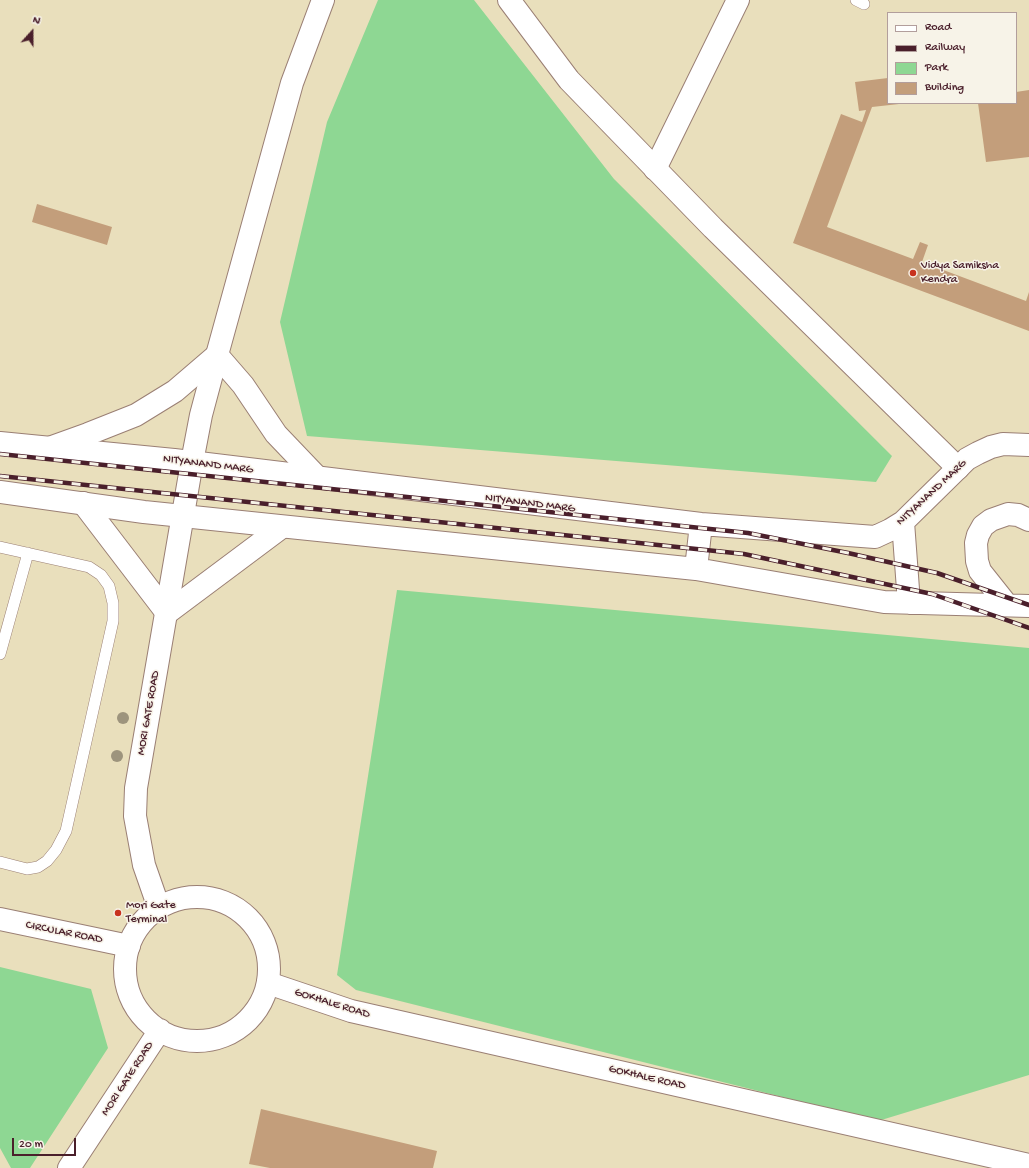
<!DOCTYPE html>
<style>
body{margin:0}
#map{position:relative;width:1029px;height:1168px;overflow:hidden;background:#e9dfbc;font-family:"Gochi Hand",sans-serif}
canvas{display:block}
.legend{position:absolute;left:887px;top:12px;width:130px;height:92px;box-sizing:border-box;background:#f7f3e8;border:1px solid #b29e9c;margin:0;padding:5px 7px;list-style:none;font-size:12px;color:#4a1f2b}
.legend li{display:flex;align-items:center;gap:8px;height:20px}
.legend b{width:20px;border:1px solid #b29e9c}
.north{position:absolute;left:12px;top:12px;width:40px;height:40px;-webkit-text-stroke:3px #f7f3e8;paint-order:stroke;rotate:21deg;font-size:11px;font-weight:700;line-height:16px;text-align:center;color:#4a1f2b}
.north::after{content:'';display:block;margin:auto;width:14px;height:18px;background:#4a1f2b;clip-path:polygon(50% 0,100% 100%,50% 72%,0 100%)}
.scale{position:absolute;left:12px;top:1138px;width:64px;height:18px;box-sizing:border-box;border:2px solid #4a1f2b;border-top:0;padding-left:5px;font-size:12px;line-height:14px;white-space:nowrap;color:#4a1f2b;-webkit-text-stroke:3px #f7f3e8;paint-order:stroke}
</style>
<div id="map">
<canvas width="1029" height="1168"></canvas>
<ul class="legend">
<li><b style="height:5px;background:#fff"></b>Road</li>
<li><b style="height:5px;background:#4a1f2b"></b>Railway</li>
<li><b style="height:11px;background:#8ed793"></b>Park</li>
<li><b style="height:11px;background:#c39e7b"></b>Building</li>
</ul>
<div class="north">N</div>
<div class="scale">20 m</div>
</div>
<script>
const ctx = document.querySelector('canvas').getContext('2d');
ctx.lineJoin = 'round';
function fillPath(path, color) { ctx.fillStyle = color; ctx.fill(path, 'evenodd'); }
const poly = rows => new Path2D(rows.map(r => 'M' + r).join(''));
function stroke(path, color, width, dash) { ctx.strokeStyle = color; ctx.lineWidth = width; ctx.lineCap = dash ? 'butt' : 'round'; ctx.setLineDash(dash || []); ctx.stroke(path); }
function write(font, color, halo, rows, align = 'center') {
  ctx.font = font + ' "Gochi Hand",sans-serif'; ctx.lineWidth = 3; ctx.setLineDash([]); ctx.textBaseline = 'middle'; ctx.strokeStyle = halo; ctx.fillStyle = color; for (const [text, x, y, turn = 0] of rows) {
    ctx.save(); ctx.translate(x, y); ctx.rotate((+turn || 0) * Math.PI / 180); ctx.textAlign = isNaN(turn) ? turn : align; if (halo) ctx.strokeText(text, 0, 0); ctx.fillText(text, 0, 0); ctx.restore();
  }
}
fillPath(poly([
 [378,0,474,0,614,179,892,456,876,482,307,436,280,322,327,122],
 [397,590,1029,648,1029,1075,878,1121,356,990,337,975],
 [0,967,91,989,108,1048,30,1168,11,1168,0,1148]
]), '#8ed793');
fillPath(poly([
 [888,78,888,103,899,104,872,107,827,227,913,259,920,242,928,245,922,262,1026,301,1029,292,1029,331,793,243,841,114,862,122,866,110,859,111,855,82],
 [1029,90,1029,157,986,162,978,103,1016,103,1016,92],
 [37,204,112,227,107,245,32,222],
 [261,1109,437,1151,433,1168,270,1168,249,1164]
]), '#c39e7b');
const service = poly([
 [856,0,864,4],
 [0,547,89,567,101,575,109,586,113,603,113,621,66,831,56,850,47,861,38,867,27,869,0,862],
 [0,654,28,553]
]);
const minor = poly([
 [655,169,738,0],
 [0,919,129,946],
 [268,983,351,1011,1029,1165]
]);
const tertiary = poly([
 [509,0,569,80,713,228,958,468],
 '125 969a72 72 0 1 1 144 0a72 72 0 1 1-144 0Z',
 [159,908,144,865,135,816,136,788,192,462,201,415,217,355,292,83,323,0],
 [69,1168,160,1030]
]);
const secondary = poly([
 [49,448,88,434,136,415,175,391,217,355,243,385,276,434,318,478],
 [83,503,167,613,282,527]
]);
const primary = poly([
 [0,443,174,460,701,524,875,537,890,530,903,522,958,468,967,459,978,453,991,447,1003,444,1029,445],
 [0,492,144,512,696,569,884,602,1029,606],
 [903,522,909,603],
 [696,569,701,524],
 [1007,605,980,571,977,561,976,543,978,535,983,526,991,520,1008,514,1018,515,1029,520]
]);
stroke(service, '#9a7f74', 12);
stroke(minor, '#9a7f74', 24);
stroke(tertiary, '#9a7f74', 24);
stroke(secondary, '#9a7f74', 24);
stroke(primary, '#9a7f74', 24);
stroke(service, '#fff', 11);
stroke(minor, '#fff', 22);
stroke(tertiary, '#fff', 22);
stroke(secondary, '#fff', 22);
stroke(primary, '#fff', 22);
const rail = poly([
 [0,454,748,533,848,553,937,573,1029,605],
 [0,476,744,554,932,594,1029,628]
]);
stroke(rail, '#4a1f2b', 4.5);
stroke(rail, '#f7f3e8', 3, [9]);
ctx.fillStyle = '#9d947d';
for (const [x, y] of [
 [123,718],
 [117,756]
]) { ctx.beginPath(); ctx.arc(x, y, 6, 0, 2 * Math.PI); ctx.fill(); }
for (const [x, y, r, color] of [
 [913,273,4,"#c8321e"],
 [118,913,4,"#c8321e"]
]) { const dot = new Path2D(); dot.arc(x, y, r, 0, 2 * Math.PI); ctx.fillStyle = color; ctx.fill(dot); stroke(dot, '#f7f3e8', 1.5); }
write('12px', '#4a1f2b', '#f7f3e8', [
 ["Vidya Samiksha",921,266],
 ["Kendra",921,280],
 ["Mori Gate",126,906],
 ["Terminal",126,920]
], 'left');
write('12px', '#4a1f2b', '#f7f3e8', [
 ["NITYANAND MARG",208,465,7],
 ["NITYANAND MARG",932,493,-43],
 ["NITYANAND MARG",530,504,7],
 ["MORI GATE ROAD",149,713,-80],
 ["CIRCULAR ROAD",64,933,11],
 ["GOKHALE ROAD",332,1004,17],
 ["GOKHALE ROAD",647,1078,13],
 ["MORI GATE ROAD",128,1079,-57]
]);
</script>
